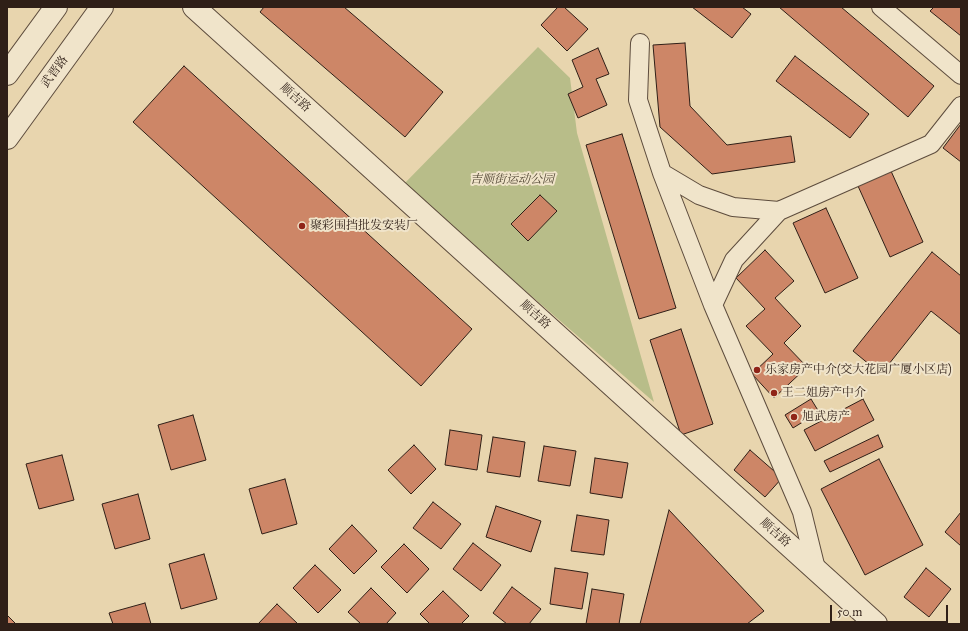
<!DOCTYPE html>
<meta charset="utf-8">
<style>
body{margin:0}
#map{position:relative;width:968px;height:631px;overflow:hidden;background:#e8d5ae;font-family:"IM FELL Great Primer",serif}
canvas{display:block}
.frame{position:absolute;inset:0;border:8px solid #2f1f17;pointer-events:none}
.scale{position:absolute;left:830px;top:605px;width:118px;height:18px;box-sizing:border-box;border:2px solid #2f1f17;border-top:0;padding-left:5px;font-size:12px;line-height:14px;white-space:nowrap;color:#2f1f17;-webkit-text-stroke:3px #f0e4ca;paint-order:stroke}
</style>
<div id="map">
<canvas width="968" height="631"></canvas>
<div class="frame"></div>
<div class="scale">50 m</div>
</div>
<script>
const ctx = document.querySelector('canvas').getContext('2d');
ctx.lineJoin = 'round';
function fillPath(path, color) { ctx.fillStyle = color; ctx.fill(path, 'evenodd'); }
const poly = rows => new Path2D(rows.map(r => 'M' + r).join(''));
function stroke(path, color, width, dash) { ctx.strokeStyle = color; ctx.lineWidth = width; ctx.lineCap = dash ? 'butt' : 'round'; ctx.setLineDash(dash || []); ctx.stroke(path); }
function write(font, color, halo, rows, align = 'center') {
  ctx.font = font + ' "IM FELL Great Primer","Noto Serif SC",serif'; ctx.lineWidth = 4; ctx.setLineDash([]); ctx.textBaseline = 'middle'; ctx.strokeStyle = halo; ctx.fillStyle = color; for (const [text, x, y, turn = 0] of rows) {
    ctx.save(); ctx.translate(x, y); ctx.rotate((+turn || 0) * Math.PI / 180); ctx.textAlign = isNaN(turn) ? turn : align; if (halo) ctx.strokeText(text, 0, 0); ctx.fillText(text, 0, 0); ctx.restore();
  }
}
fillPath(poly([
 [538,47,570,78,577,133,654,402,403,185]
]), '#b8bd89');
const building = poly([
 [264,7,344,7,443,92,405,137,260,12,264,7],
 [558,7,564,7,588,29,567,51,541,25,558,7],
 [692,7,742,7,751,14,732,38,692,7],
 [779,7,841,7,934,86,908,117,779,7],
 [934,7,961,7,961,36,930,11,934,7],
 [685,43,690,106,727,145,791,136,795,162,712,174,660,127,653,45,685,43],
 [598,48,609,74,596,79,607,105,578,118,568,94,583,87,572,60,598,48],
 [795,56,869,114,850,138,776,81,795,56],
 [184,66,472,329,421,386,133,122,184,66],
 [961,124,961,162,943,148,961,124],
 [622,134,676,308,639,319,586,145,622,134],
 [891,171,923,242,890,257,858,186,891,171],
 [540,195,557,211,528,241,511,224,540,195],
 [826,208,858,278,825,293,793,223,826,208],
 [765,250,794,281,775,298,801,326,784,343,807,367,774,398,752,374,773,354,746,326,765,309,736,278,765,250],
 [932,252,961,276,961,335,931,311,881,374,853,351,932,252],
 [681,329,713,424,681,435,650,340,681,329],
 [811,399,819,412,793,428,785,415,811,399],
 [863,399,874,420,815,451,804,430,863,399],
 [193,415,206,460,171,470,158,425,193,415],
 [450,430,482,435,477,470,445,465,450,430],
 [878,435,883,447,830,472,824,461,878,435],
 [493,437,525,442,520,477,487,472,493,437],
 [414,445,436,469,411,494,388,470,414,445],
 [544,446,576,451,570,486,538,481,544,446],
 [750,450,782,478,765,497,734,470,750,450],
 [62,455,74,500,39,509,26,464,62,455],
 [595,458,628,463,622,498,590,493,595,458],
 [879,459,923,545,865,575,821,489,879,459],
 [285,479,297,524,262,534,249,489,285,479],
 [138,494,150,539,115,549,102,504,138,494],
 [433,502,461,524,441,549,413,528,433,502],
 [496,506,541,521,531,552,486,537,496,506],
 [669,510,764,611,747,624,640,624,669,510],
 [961,512,961,546,945,532,961,512],
 [577,515,609,520,604,555,571,551,577,515],
 [352,525,377,551,354,574,329,549,352,525],
 [473,543,501,565,481,591,453,569,473,543],
 [404,544,429,569,407,593,381,567,404,544],
 [204,554,217,599,181,609,169,564,204,554],
 [315,565,341,590,318,613,293,588,315,565],
 [555,568,588,573,582,609,550,604,555,568],
 [926,568,951,589,929,617,904,597,926,568],
 [512,587,541,609,529,624,507,624,493,613,512,587],
 [371,588,396,613,386,624,361,624,348,612,371,588],
 [592,589,624,594,619,624,586,624,592,589],
 [443,591,469,616,461,624,430,624,420,614,443,591],
 [145,603,151,624,113,624,109,613,145,603],
 [277,604,298,624,258,624,277,604],
 [7,615,16,624,7,624,7,615]
]);
fillPath(building, '#cd8667');
stroke(building, '#2f1f17', 1);
const minor = poly([
 [881,7,961,75],
 [640,43,638,100,662,173,713,305,802,512,816,569],
 [662,173,699,195,733,207,779,211],
 [713,305,734,260,779,211,931,144,961,106]
]);
const tertiary = poly([
 [194,7,876,624],
 [7,74,56,7],
 [7,138,102,7]
]);
stroke(minor, '#5d4c3d', 20);
stroke(tertiary, '#5d4c3d', 24);
stroke(minor, '#f0e4ca', 18);
stroke(tertiary, '#f0e4ca', 22);
for (const [x, y, r, color] of [
 [302,226,4,"#8f2418"],
 [757,370,4,"#8f2418"],
 [774,393,4,"#8f2418"],
 [794,417,4,"#8f2418"]
]) { const dot = new Path2D(); dot.arc(x, y, r, 0, 2 * Math.PI); ctx.fillStyle = color; ctx.fill(dot); stroke(dot, '#f0e4ca', 1.5); }
write('12px', '#2f1f17', '#f0e4ca', [
 ["武晋路",55,72,-54],
 ["顺吉路",295,98,42],
 ["顺吉路",535,315,42],
 ["顺吉路",775,533,42]
]);
write('italic 12px', '#514634', '#f0e4ca', [
 ["吉顺街运动公园",512,180]
]);
write('12px', '#2f1f17', '#f0e4ca', [
 ["聚彩围挡批发安装厂",310,226],
 ["乐家房产中介(交大花园广厦小区店)",765,370],
 ["王二姐房产中介",782,393],
 ["旭武房产",802,417]
], 'left');
</script>
